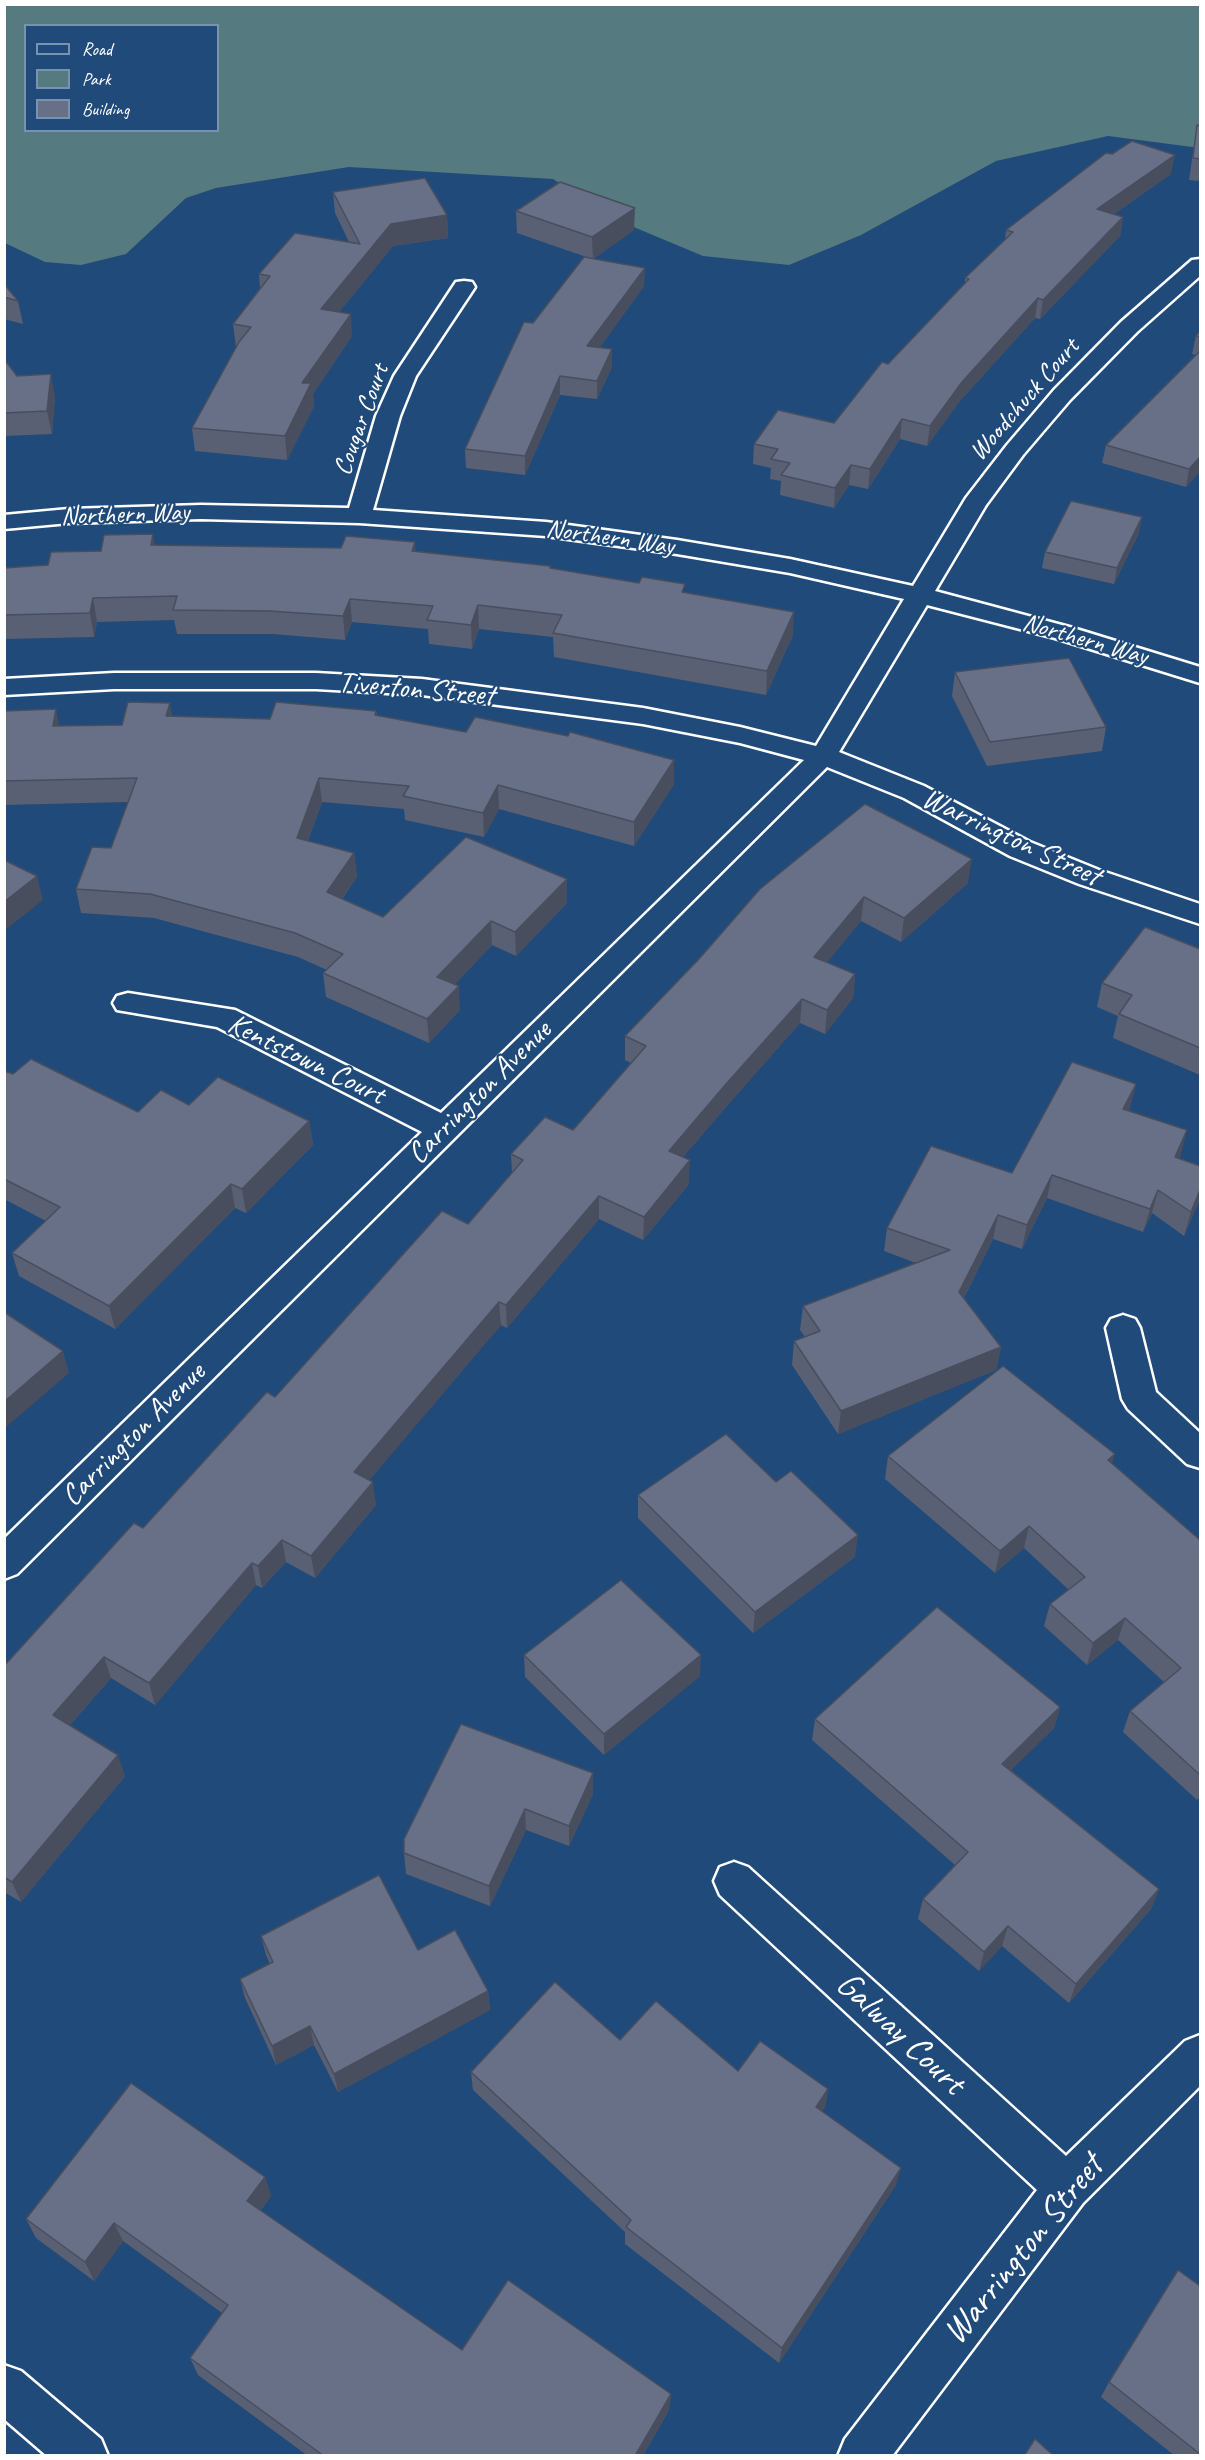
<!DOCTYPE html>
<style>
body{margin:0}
#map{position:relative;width:1205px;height:2460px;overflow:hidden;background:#1f4a7a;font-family:Caveat,sans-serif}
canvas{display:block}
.frame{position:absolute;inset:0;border:6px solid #fff;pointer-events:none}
.legend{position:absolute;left:24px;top:24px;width:195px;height:108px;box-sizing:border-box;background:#1f4a7a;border:2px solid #7992af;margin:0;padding:8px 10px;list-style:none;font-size:18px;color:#fff}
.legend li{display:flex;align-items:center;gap:12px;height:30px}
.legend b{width:30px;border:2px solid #7992af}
</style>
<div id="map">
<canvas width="1205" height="2460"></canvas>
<div class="frame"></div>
<ul class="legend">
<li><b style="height:8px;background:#1f4a7a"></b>Road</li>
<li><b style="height:16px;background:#557a80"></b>Park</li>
<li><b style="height:16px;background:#677087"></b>Building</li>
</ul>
</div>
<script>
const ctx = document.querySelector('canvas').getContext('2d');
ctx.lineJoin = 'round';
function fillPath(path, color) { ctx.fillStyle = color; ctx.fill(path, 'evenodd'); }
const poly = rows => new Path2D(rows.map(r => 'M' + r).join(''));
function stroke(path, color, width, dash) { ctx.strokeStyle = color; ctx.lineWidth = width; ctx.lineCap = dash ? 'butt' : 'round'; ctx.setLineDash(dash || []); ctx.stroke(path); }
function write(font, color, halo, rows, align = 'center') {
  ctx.font = font + ' Caveat,sans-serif'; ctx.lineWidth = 4.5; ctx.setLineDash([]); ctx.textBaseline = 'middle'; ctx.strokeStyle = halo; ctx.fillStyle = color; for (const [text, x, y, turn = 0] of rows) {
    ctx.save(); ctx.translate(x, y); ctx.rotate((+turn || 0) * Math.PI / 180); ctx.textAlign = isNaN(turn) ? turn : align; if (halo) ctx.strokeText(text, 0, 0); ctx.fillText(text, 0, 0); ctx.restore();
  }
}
fillPath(poly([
 [5,5,1200,5,1200,148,1108,136,996,161,861,235,789,265,703,256,624,223,553,179,349,167,216,188,186,198,126,254,81,265,45,262,5,243],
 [26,26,218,26,218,130,26,130]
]), '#557a80');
const minor = poly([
 [1200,259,1200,276,1137,332,1070,400,1023,455,986,505,935,591,1073,628,1200,667,1200,683,1055,638,927,605,839,752,924,786,1030,842,1099,870,1200,904,1200,924,1079,884,1010,856,904,798,827,767,17,1574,4,1579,4,1539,422,1132,217,1027,117,1010,113,1003,117,996,128,993,235,1010,441,1113,804,760,740,743,643,724,422,695,316,689,114,689,4,695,4,679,114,673,316,673,422,679,643,708,740,727,816,746,904,599,790,573,677,554,546,536,359,523,201,519,69,523,4,529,4,515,69,509,201,505,349,508,376,416,394,376,456,282,464,281,472,282,475,287,416,376,400,416,373,510,546,522,677,540,790,559,913,586,966,498,1007,445,1054,390,1121,322,1192,260,1200,259],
 [1123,1315,1135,1319,1140,1328,1156,1392,1200,1433,1200,1468,1187,1464,1128,1409,1122,1399,1106,1328,1111,1319,1123,1315],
 [734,1862,748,1867,1066,2156,1185,2041,1200,2035,1200,2086,1083,2203,892,2456,838,2456,845,2439,1037,2190,720,1895,714,1881,720,1867,734,1862],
 [4,2365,21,2371,101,2439,108,2456,47,2456,4,2419,4,2365]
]);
stroke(minor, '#fff', 5);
fillPath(minor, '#1f4a7a');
fillPath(poly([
 [1197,125,1200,126,1200,181,1189,180],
 [1171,174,1114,214,1123,217,1120,236,1040,319,1035,318,959,402,927,446,900,439,868,489,849,485,834,508,780,495,781,481,770,479,771,468,753,464,754,444,834,423,888,364,965,284,965,278,1005,240,1006,230],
 [333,192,447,215,448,238,393,246,339,312,352,336,313,394,314,406,287,460,195,451,192,428,236,347,233,324,260,288,259,274,349,242,335,213],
 [516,211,634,230,593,259,644,286,600,347,612,367,597,399,560,395,525,475,466,468,465,449,533,323,592,259,517,233],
 [4,284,18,301,23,324,4,319],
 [1200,331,1200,471,1186,487,1102,463,1106,445,1197,355,1192,354,1196,336],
 [4,359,17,376,55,397,52,434,4,436],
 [1139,533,1114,584,1042,568,1045,552],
 [155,545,416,551,551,568,685,592,793,635,766,695,554,657,553,637,479,629,472,649,429,644,428,629,352,622,345,640,273,634,177,634,174,620,97,622,94,637,6,639,6,643,4,643,4,568,48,565,101,551],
 [955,672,1106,727,1102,751,987,766,952,696],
 [4,711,60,726,122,725,172,716,270,719,376,711,377,715,466,732,674,760,674,784,634,846,499,809,484,837,405,820,404,809,322,802,308,841,354,853,357,877,342,899,383,917,567,879,567,903,516,956,492,945,455,984,460,1010,429,1043,326,997,323,973,327,970,298,957,154,918,81,913,76,889,111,848,128,802,4,805],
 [968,883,901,942,861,921,827,962,855,974,853,998,825,1034,800,1023,725,1108,683,1157,689,1184,643,1240,599,1219,507,1328,501,1325,369,1480,376,1505,315,1578,286,1562,262,1588,256,1585,155,1705,111,1678,70,1725,125,1776,21,1902,4,1892,4,1666,275,1397,468,1224,512,1173,511,1154,573,1130,631,1063,625,1060,625,1036,699,959,760,889],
 [1200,949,1200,1075,1113,1038,1118,1016,1097,1007,1102,983],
 [4,1071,13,1074,138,1112,189,1105,309,1121,313,1145,246,1213,235,1208,115,1329,19,1276,12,1253,46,1221,4,1199],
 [1136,1084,1129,1110,1181,1154,1179,1158,1200,1199,1184,1236,1152,1213,1143,1232,1047,1198,1022,1249,993,1239,964,1298,1001,1347,996,1370,838,1434,792,1365,794,1341,805,1337,800,1330,803,1306,916,1263,884,1251,887,1228,1012,1173],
 [888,1456,1112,1463,1200,1540,1200,1797,1197,1800,1123,1732,1130,1711,1164,1682,1118,1640,1087,1665,1044,1626,1050,1604,1069,1590,1024,1548,995,1573,885,1479],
 [638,1495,855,1557,753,1633,638,1518],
 [524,1655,700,1676,604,1755,525,1677],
 [1060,1707,1054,1728,1011,1770,1159,1889,1151,1909,1069,2003,1002,1946,979,1971,918,1919,923,1899,955,1865,812,1740,815,1719],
 [593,1773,593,1794,569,1846,526,1830,490,1906,406,1874,404,1853],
 [261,1936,418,1950,488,1991,490,2010,338,2092,314,2045,276,2065,245,1998,240,1979,270,1964,266,1955],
 [738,2071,828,2089,825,2107,822,2111,896,2185,779,2363,625,2244,625,2232,473,2090,471,2072],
 [265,2177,271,2196,260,2211,462,2350,671,2394,669,2410,643,2456,308,2456,198,2375,190,2358,222,2313,123,2241,94,2281,36,2238,26,2219],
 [1200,2286,1200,2456,1175,2456,1101,2397,1109,2382]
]), '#596074');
fillPath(poly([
 [1175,155,1171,174,1094,228,1097,209],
 [635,208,634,230,593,259,592,237],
 [447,215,448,238,393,246,323,332,321,309,391,224],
 [1123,217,1120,236,1040,319,1043,300],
 [645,268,644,286,588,364,587,346],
 [1038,298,1035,318,959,402,927,446,930,426,962,382],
 [351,314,352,336,313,394,314,406,287,460,285,436,302,383],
 [612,349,612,367,597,399,597,381],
 [51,374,55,397,52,434,47,411],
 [560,376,560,395,525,475,525,456],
 [902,419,900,439,868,489,870,469],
 [1200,457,1200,471,1186,487,1189,469],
 [851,465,849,485,834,508,835,488],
 [1142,517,1139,533,1114,584,1117,568],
 [153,534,157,558,151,545],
 [415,542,417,565,412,551],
 [93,598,97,622,94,637,90,613],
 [350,599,352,622,345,640,343,616],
 [478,605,479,629,472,649,471,625],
 [794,612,793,635,766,695,767,671],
 [170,703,174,727,166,716],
 [56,709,61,733,53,726],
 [674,760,674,784,634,846,634,822],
 [319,778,322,802,300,862,297,838],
 [498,785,499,809,484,837,483,813],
 [354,853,357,877,329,916,327,892],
 [972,859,968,883,901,942,904,918],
 [37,876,43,900,4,931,4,902],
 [567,879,567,903,516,956,515,932],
 [864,897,861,921,812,981,814,957],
 [491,921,492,945,439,1001,437,977],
 [855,974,853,998,825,1034,827,1010],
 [459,986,460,1010,429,1043,427,1019],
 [802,999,800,1023,725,1108,668,1175,669,1151,726,1084],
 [1136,1084,1130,1108,1118,1132,1123,1109],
 [309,1121,313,1145,246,1213,242,1189],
 [1187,1130,1181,1154,1168,1180,1175,1157],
 [690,1160,689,1184,643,1240,644,1217],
 [1052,1175,1047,1198,1022,1249,1027,1225],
 [231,1184,235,1208,115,1329,109,1306],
 [1158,1190,1152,1213,1143,1232,1150,1209],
 [1200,1190,1200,1199,1184,1236,1191,1212],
 [599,1196,599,1219,507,1328,506,1305],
 [998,1215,993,1239,955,1315,959,1292],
 [499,1302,501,1325,357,1495,354,1472],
 [1001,1347,996,1370,838,1434,841,1411],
 [63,1351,69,1373,4,1429,4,1402],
 [1115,1454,1108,1477,1108,1460],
 [373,1482,376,1505,315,1578,311,1556],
 [1029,1526,1024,1548,995,1573,1000,1551],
 [858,1535,855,1557,753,1633,755,1612],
 [282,1540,286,1562,262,1588,258,1566],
 [252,1563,256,1585,155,1705,149,1683],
 [1125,1618,1118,1640,1087,1665,1093,1643],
 [701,1655,700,1676,604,1755,604,1734],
 [104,1657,111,1678,60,1736,53,1715],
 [1060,1707,1054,1728,997,1784,1002,1764],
 [118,1755,125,1776,21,1902,12,1882],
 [593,1773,593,1794,569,1846,569,1826],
 [525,1809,526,1830,490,1906,489,1886],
 [1159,1889,1151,1909,1069,2003,1076,1984],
 [1008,1926,1002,1946,979,1971,984,1952],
 [488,1991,490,2010,338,2092,334,2074],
 [310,2026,314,2045,276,2065,272,2046],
 [828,2089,825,2107,813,2124,816,2107],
 [901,2168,896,2185,779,2363,782,2348],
 [265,2177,271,2196,253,2220,247,2201],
 [114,2223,123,2241,94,2281,85,2262],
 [671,2394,669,2410,643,2456,635,2456]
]), '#484e5e');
const building = poly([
 [1197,125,1200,126,1200,159,1193,158,1197,125],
 [1132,141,1175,155,1097,209,1123,217,1043,300,1038,298,962,382,930,426,902,419,870,469,851,465,835,488,781,475,790,463,771,459,778,449,754,444,778,410,834,423,882,362,888,364,969,279,965,278,1013,232,1006,230,1106,153,1112,154,1132,141],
 [425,178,447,215,391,224,321,309,351,314,302,383,311,383,285,436,192,428,239,342,251,327,233,324,270,276,259,274,295,233,360,244,333,192,425,178],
 [560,182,635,208,592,237,516,211,560,182],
 [584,257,645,268,587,346,612,349,597,381,560,376,525,456,465,449,524,322,533,323,584,257],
 [4,284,18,301,4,297,4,284],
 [1200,331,1200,337,1196,336,1200,331],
 [1200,351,1200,457,1189,469,1106,445,1200,351],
 [4,359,17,376,51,374,47,411,4,413,4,359],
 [1071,501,1142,517,1117,568,1045,552,1071,501],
 [153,534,151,545,341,548,346,536,415,542,412,551,550,566,550,568,639,583,642,577,685,584,682,592,794,612,767,671,553,633,562,615,478,605,471,625,427,620,433,606,350,599,343,616,270,611,173,610,177,596,93,598,90,613,4,615,4,568,48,565,51,552,101,551,104,535,153,534],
 [1069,658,1106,727,990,742,955,672,1069,658],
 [128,702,170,703,166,716,270,719,276,702,376,711,375,715,466,732,475,717,568,736,570,732,674,760,634,822,498,785,483,813,403,796,409,786,319,778,297,838,354,853,327,892,383,917,466,837,567,879,515,932,491,921,437,977,459,986,427,1019,323,973,343,954,295,933,150,894,76,889,92,847,111,848,137,778,4,781,4,711,56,709,53,726,122,725,128,702],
 [865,804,972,859,904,918,864,897,814,957,855,974,827,1010,802,999,726,1084,669,1151,690,1160,644,1217,599,1196,506,1305,499,1302,354,1472,373,1482,311,1556,282,1540,258,1566,252,1563,149,1683,104,1657,53,1715,118,1755,12,1882,4,1877,4,1666,134,1523,143,1528,267,1392,275,1397,442,1211,468,1224,523,1160,511,1154,545,1117,573,1130,646,1046,625,1036,699,959,760,889,865,804],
 [4,860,37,876,4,902,4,860],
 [1145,927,1200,949,1200,1048,1119,1014,1132,995,1102,983,1145,927],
 [31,1059,138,1112,161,1090,189,1105,218,1077,309,1121,242,1189,231,1184,109,1306,12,1253,60,1207,4,1179,4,1071,13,1074,31,1059],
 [1072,1062,1136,1084,1123,1109,1187,1130,1175,1157,1200,1166,1200,1190,1191,1212,1158,1190,1150,1209,1052,1175,1027,1225,998,1215,959,1292,1001,1347,841,1411,794,1341,820,1331,803,1306,950,1250,887,1228,931,1146,1012,1173,1072,1062],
 [4,1312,63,1351,4,1402,4,1312],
 [1003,1366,1115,1454,1108,1460,1200,1540,1200,1775,1130,1711,1181,1668,1125,1618,1093,1643,1050,1604,1085,1577,1029,1526,1000,1551,888,1456,1003,1366],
 [726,1434,776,1482,791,1471,858,1535,755,1612,638,1495,726,1434],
 [621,1580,701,1655,604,1734,524,1655,621,1580],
 [937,1607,1060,1707,1002,1764,1159,1889,1076,1984,1008,1926,984,1952,923,1899,968,1852,815,1719,937,1607],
 [461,1724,593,1773,569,1826,525,1809,489,1886,404,1853,404,1839,461,1724],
 [379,1875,418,1950,455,1930,488,1991,334,2074,310,2026,272,2046,240,1979,273,1962,261,1936,379,1875],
 [555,1982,620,2040,656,2001,738,2071,760,2041,828,2089,816,2107,901,2168,782,2348,626,2227,631,2220,471,2072,555,1982],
 [131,2083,265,2177,247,2201,462,2350,508,2280,671,2394,635,2456,324,2456,190,2358,228,2305,114,2223,85,2262,26,2219,131,2083],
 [1178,2270,1200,2286,1200,2454,1109,2382,1178,2270],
 [1035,2439,1054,2456,1024,2456,1035,2439]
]);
fillPath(building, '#677087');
stroke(building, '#484e5e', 1.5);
write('26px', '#fff', '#1f4a7a', [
 ["Woodchuck Court",1025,400,-49],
 ["Cougar Court",362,420,-70],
 ["Northern Way",125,515,-2],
 ["Northern Way",610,538,8],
 ["Northern Way",1085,640,16]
]);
write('30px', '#fff', '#1f4a7a', [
 ["Tiverton Street",416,690,5],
 ["Warrington Street",1011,838,25],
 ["Kentstown Court",306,1060,26],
 ["Carrington Avenue",480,1093,-45],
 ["Carrington Avenue",134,1435,-45]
]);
write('36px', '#fff', '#1f4a7a', [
 ["Galway Court",900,2034,43],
 ["Warrington Street",1024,2250,-51]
]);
</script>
